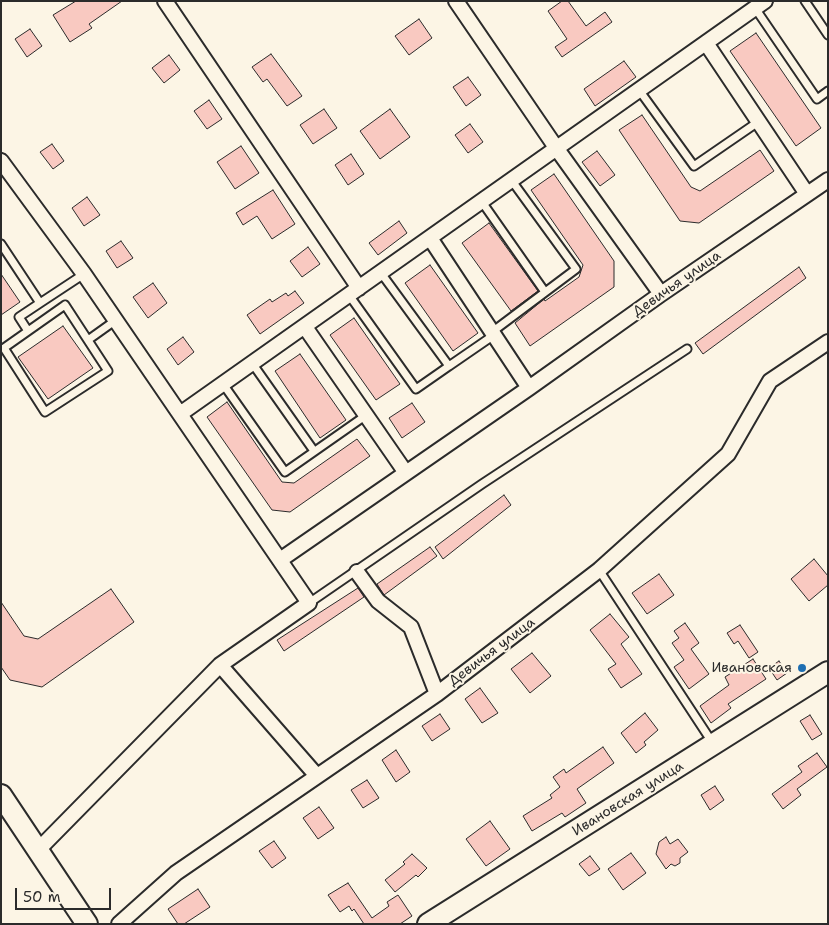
<!DOCTYPE html>
<meta charset="utf-8">
<style>
body{margin:0}
#map{position:relative;width:829px;height:925px;overflow:hidden;background:#fcf5e5;font-family:"Shantell Sans",sans-serif}
canvas{display:block}
.frame{position:absolute;inset:0;border:2px solid #2b2b2b;pointer-events:none}
.scale{position:absolute;left:15px;top:888px;width:96px;height:22px;box-sizing:border-box;border:2px solid #2b2b2b;border-top:0;padding-left:6px;font-size:15px;line-height:18px;white-space:nowrap;color:#2b2b2b;-webkit-text-stroke:4px #fcf5e5;paint-order:stroke}
</style>
<div id="map">
<canvas width="829" height="925"></canvas>
<div class="frame"></div>
<div class="scale">50 m</div>
</div>
<script>
const ctx = document.querySelector('canvas').getContext('2d');
ctx.lineJoin = 'round';
function fillPath(path, color) { ctx.fillStyle = color; ctx.fill(path, 'evenodd'); }
const poly = rows => new Path2D(rows.map(r => 'M' + r).join(''));
function stroke(path, color, width, dash) { ctx.strokeStyle = color; ctx.lineWidth = width; ctx.lineCap = dash ? 'butt' : 'round'; ctx.setLineDash(dash || []); ctx.stroke(path); }
function write(font, color, halo, rows, align = 'center') {
  ctx.font = font + ' "Shantell Sans",sans-serif'; ctx.lineWidth = 4; ctx.setLineDash([]); ctx.textBaseline = 'middle'; ctx.strokeStyle = halo; ctx.fillStyle = color; for (const [text, x, y, turn = 0] of rows) {
    ctx.save(); ctx.translate(x, y); ctx.rotate((+turn || 0) * Math.PI / 180); ctx.textAlign = isNaN(turn) ? turn : align; if (halo) ctx.strokeText(text, 0, 0); ctx.fillText(text, 0, 0); ctx.restore();
  }
}
const building = poly([
 [76,1,122,1,89,24,92,28,70,42,53,15,76,1],
 [562,1,568,1,586,26,605,12,612,22,562,57,555,47,567,39,548,11,562,1],
 [419,19,432,38,409,55,395,36,419,19],
 [30,29,42,46,27,57,15,39,30,29],
 [756,33,821,128,796,146,730,51,756,33],
 [271,54,302,96,287,106,267,79,263,82,252,67,271,54],
 [169,55,180,70,164,83,152,68,169,55],
 [624,61,636,77,595,106,584,89,624,61],
 [468,77,481,95,466,106,453,87,468,77],
 [209,100,222,119,207,129,194,111,209,100],
 [324,109,337,128,313,144,300,125,324,109],
 [390,109,410,137,380,159,360,131,390,109],
 [642,115,691,187,700,191,760,150,774,171,699,223,680,221,619,130,642,115],
 [470,124,483,142,468,153,455,135,470,124],
 [52,144,64,161,53,169,40,152,52,144],
 [241,146,259,173,235,189,217,162,241,146],
 [597,151,615,175,600,186,582,162,597,151],
 [351,154,364,174,348,185,335,165,351,154],
 [554,174,614,261,614,287,530,346,515,323,544,299,545,301,579,277,583,265,531,190,554,174],
 [273,190,295,224,272,239,257,216,243,225,236,213,273,190],
 [87,197,100,215,84,226,72,208,87,197],
 [399,221,407,233,378,255,369,243,399,221],
 [489,223,538,291,511,311,462,243,489,223],
 [121,241,133,258,117,268,106,251,121,241],
 [308,247,320,264,302,277,290,261,308,247],
 [430,265,478,333,453,351,405,283,430,265],
 [799,267,806,278,703,354,695,343,799,267],
 [1,274,20,302,1,315,1,274],
 [153,283,167,303,148,318,133,297,153,283],
 [295,291,304,303,260,334,247,315,270,299,272,302,286,293,288,296,295,291],
 [354,318,400,384,376,400,330,335,354,318],
 [63,326,93,368,48,399,18,357,63,326],
 [183,337,194,352,178,365,167,349,183,337],
 [300,354,346,420,320,438,275,371,300,354],
 [227,402,282,482,294,483,357,439,370,456,290,512,272,510,207,417,227,402],
 [412,403,425,422,402,438,389,418,412,403],
 [504,495,511,505,443,559,435,547,504,495],
 [430,547,437,556,384,595,377,584,430,547],
 [814,559,828,576,828,585,809,601,791,579,814,559],
 [659,574,674,595,647,614,632,593,659,574],
 [358,588,364,597,284,651,277,640,358,588],
 [111,589,134,622,42,687,10,680,1,667,1,602,24,636,38,639,111,589],
 [610,614,629,637,621,644,642,674,621,688,608,669,616,664,590,630,610,614],
 [685,623,699,643,691,649,709,674,689,689,674,667,684,660,672,643,679,638,674,631,685,623],
 [740,625,758,652,749,658,738,641,734,644,727,633,740,625],
 [532,653,551,676,530,693,511,669,532,653],
 [753,659,766,679,728,704,731,708,711,723,700,706,729,685,725,677,753,659],
 [779,661,787,673,777,680,769,668,779,661],
 [480,688,498,713,482,723,465,699,480,688],
 [645,713,658,730,644,742,646,745,636,753,621,733,645,713],
 [440,714,450,729,432,741,422,726,440,714],
 [810,715,822,734,812,740,800,721,810,715],
 [603,747,614,763,577,789,586,803,565,817,562,813,532,831,523,816,552,798,550,795,560,787,553,777,564,769,566,773,603,747],
 [396,750,410,772,396,782,382,760,396,750],
 [817,753,827,767,797,789,801,795,783,809,772,794,802,772,798,766,817,753],
 [367,780,379,798,363,808,351,790,367,780],
 [715,786,724,800,710,810,701,795,715,786],
 [319,807,334,828,318,839,303,818,319,807],
 [490,821,510,849,486,866,466,839,490,821],
 [666,837,670,844,678,839,688,852,680,858,680,863,675,866,671,864,666,869,656,854,659,842,666,837],
 [274,841,286,858,272,868,259,851,274,841],
 [631,853,646,873,623,890,608,869,631,853],
 [412,854,427,868,418,877,416,875,395,892,385,880,405,864,403,862,412,854],
 [590,856,600,869,589,876,579,864,590,856],
 [348,883,372,918,389,906,387,902,398,895,412,916,400,924,364,924,354,909,352,911,349,906,340,912,328,895,348,883],
 [198,889,210,907,184,924,178,924,168,909,198,889]
]);
fillPath(building, '#f9c9c1');
stroke(building, '#2b2b2b', 1);
const lane = poly([
 [805,1,828,35],
 [755,8,817,99,828,91],
 [639,90,694,166,758,122],
 [482,202,545,292],
 [1,244,40,303,84,274],
 [381,273,449,366,494,335],
 [349,295,416,389,449,366],
 [65,305,108,371,45,412,4,348,65,305],
 [28,331,19,317,40,303],
 [492,332,576,269,512,181],
 [88,340,116,320],
 [252,363,314,451],
 [223,384,285,472,365,416],
 [599,570,712,742],
 [309,603,482,484,687,349]
]);
const street = poly([
 [165,1,359,288],
 [456,1,557,149,661,294],
 [706,43,807,194],
 [1,161,84,274,309,603,220,665,39,849],
 [430,238,529,388],
 [305,327,406,473],
 [180,414,765,1],
 [280,560,529,388,661,294,828,180],
 [357,572,378,601,411,627,437,694],
 [220,665,317,776],
 [119,924,176,873,437,694,599,570,728,454,770,381,828,342]
]);
const secondary = poly([
 [1,795,87,924],
 [428,924,828,672]
]);
stroke(lane, '#2b2b2b', 11);
stroke(street, '#2b2b2b', 18);
stroke(secondary, '#2b2b2b', 24);
stroke(lane, '#fcf5e5', 7);
stroke(street, '#fcf5e5', 14);
stroke(secondary, '#fcf5e5', 20);
for (const [x, y, r, color] of [
 [802,668,5,"#1f6fb2"]
]) { const dot = new Path2D(); dot.arc(x, y, r, 0, 2 * Math.PI); ctx.fillStyle = color; ctx.fill(dot); stroke(dot, '#fcf5e5', 2); }
write('14px', '#2b2b2b', '#fcf5e5', [
 ["Девичья улица",677,284,-35],
 ["Девичья улица",492,652,-37],
 ["Ивановская улица",628,799,-32]
]);
write('14px', '#2b2b2b', '#fcf5e5', [
 ["Ивановская",792,668]
], 'right');
</script>
